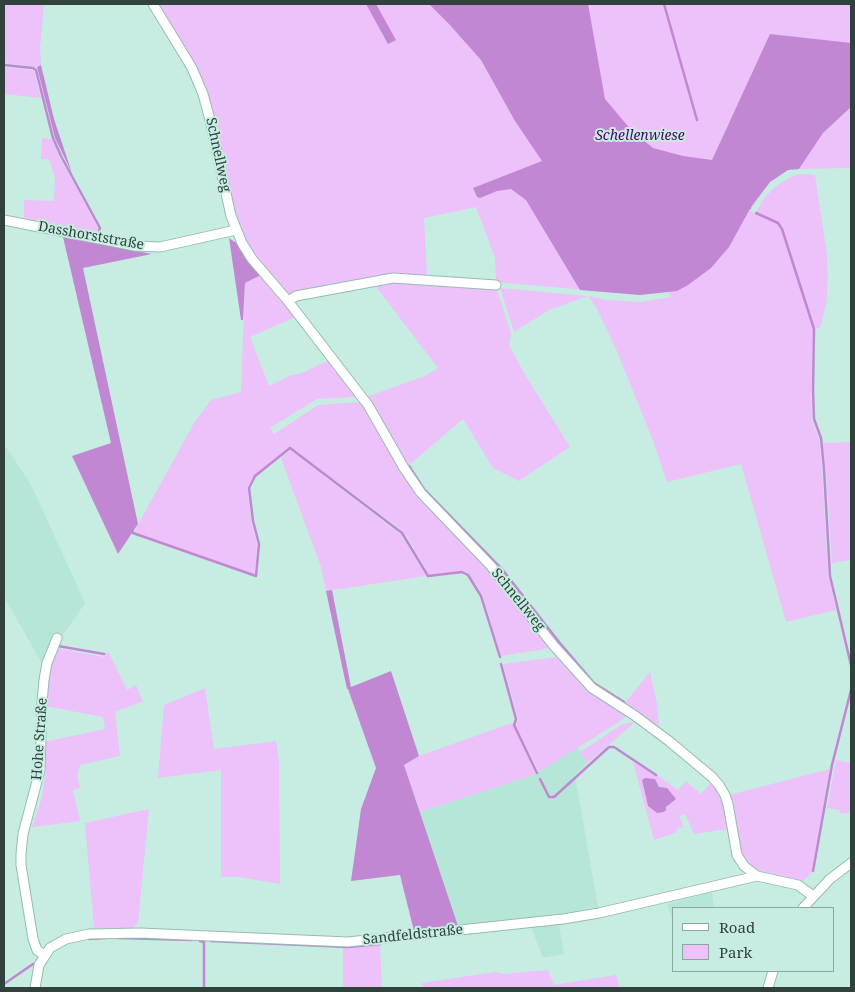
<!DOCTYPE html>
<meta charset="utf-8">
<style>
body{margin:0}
#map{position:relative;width:855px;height:992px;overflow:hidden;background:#c7ede3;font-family:"Noto Serif",serif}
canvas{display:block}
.frame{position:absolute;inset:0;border:5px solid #31413c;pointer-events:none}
.legend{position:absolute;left:672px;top:907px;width:162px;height:65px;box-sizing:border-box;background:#c7ede3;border:1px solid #8ba8a0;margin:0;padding:6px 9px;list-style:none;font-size:15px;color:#31413c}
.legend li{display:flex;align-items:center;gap:10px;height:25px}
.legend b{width:25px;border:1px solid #8ba8a0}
</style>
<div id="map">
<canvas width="855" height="992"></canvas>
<div class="frame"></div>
<ul class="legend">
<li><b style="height:6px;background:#fff"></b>Road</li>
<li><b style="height:14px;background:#edc1fa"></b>Park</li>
</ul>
</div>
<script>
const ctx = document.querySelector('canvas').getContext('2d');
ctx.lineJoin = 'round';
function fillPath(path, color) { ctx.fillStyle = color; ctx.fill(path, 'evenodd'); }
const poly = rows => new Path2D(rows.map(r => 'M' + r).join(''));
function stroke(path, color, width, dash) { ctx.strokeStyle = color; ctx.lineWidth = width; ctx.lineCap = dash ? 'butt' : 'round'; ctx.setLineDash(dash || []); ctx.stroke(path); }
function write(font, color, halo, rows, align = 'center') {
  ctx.font = font + ' "Noto Serif",serif'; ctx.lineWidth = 4; ctx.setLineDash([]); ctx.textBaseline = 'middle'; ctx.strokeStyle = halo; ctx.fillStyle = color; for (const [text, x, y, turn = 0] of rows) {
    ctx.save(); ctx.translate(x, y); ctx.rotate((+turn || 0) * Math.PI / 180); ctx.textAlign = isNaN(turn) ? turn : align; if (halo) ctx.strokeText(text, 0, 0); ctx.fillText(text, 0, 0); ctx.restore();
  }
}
fillPath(poly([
 [4,444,30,483,39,502,85,603,61,638,55,633,43,665,4,597],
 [577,747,587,763,575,775,598,907,541,917,458,926,420,812,536,774],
 [712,892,714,908,674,908,674,925,667,904],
 [559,924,564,954,543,958,531,927]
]), '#b6e6d8');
fillPath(poly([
 [4,4,44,4,40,47,41,65,37,67,4,63],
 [158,4,851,4,851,103,843,109,788,170,770,182,750,210,755,214,764,198,775,187,790,177,800,174,815,175,827,255,828,279,826,305,820,328,813,329,811,394,812,421,819,438,822,469,828,575,836,610,786,622,741,464,667,482,652,438,616,349,596,307,588,296,549,310,514,332,500,288,588,296,606,300,641,302,671,297,668,292,640,295,496,282,495,258,476,207,424,218,427,277,287,294,256,257,241,231,236,215,210,102,196,67],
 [4,67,34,70,41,98,4,94],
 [851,107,851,168,799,169,823,133],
 [42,138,52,139,59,156,98,228,97,232,24,218,24,200,54,201,55,178,49,159,41,159],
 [261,275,295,317,250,337,269,386,289,376,302,373,329,360,357,397,317,399,270,428,274,434,318,405,360,402,418,496,492,574,551,648,501,656,482,593,468,573,463,571,429,575,408,538,398,527,290,447,254,476,247,487,251,521,257,545,255,575,134,532,194,423,211,400,241,392,245,283],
 [393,281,496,287,511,333,509,345,524,373,570,447,519,481,493,468,463,419,408,466,366,397,425,376,438,368,374,284],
 [851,442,851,560,832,563,826,469,822,443],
 [290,450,401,535,426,576,326,591,321,567,281,458],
 [56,648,104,657,105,653,109,653,127,690,136,685,143,701,115,712,120,756,80,765,77,776,80,788,73,790,80,821,32,827,42,797,46,772,45,742,105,729,103,717,45,706,47,681],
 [558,657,588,690,626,715,625,718,539,772,515,725,518,719,503,664],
 [650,672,657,704,659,728,624,704],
 [205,688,214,749,276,741,279,762,280,884,240,877,221,877,221,770,158,778,164,705],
 [636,721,611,743,587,763,580,752,621,725],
 [512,723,536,774,420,812,404,765,419,756],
 [836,760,851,763,851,813,848,812,847,814,840,813,840,810,827,808],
 [633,762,656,776,657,775,678,790,686,781,701,794,711,782,721,796,727,829,694,834,685,814,679,816,684,827,678,828,675,833,654,840],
 [655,779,659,787,657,813,648,806,642,781],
 [830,769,811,874,803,881,757,870,745,862,741,854,729,795],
 [149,809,138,923,133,928,94,928,85,823],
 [380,945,382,988,343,988,343,947],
 [548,970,554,985,616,975,620,988,423,988,422,983,495,972,505,974]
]), '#edc1fa');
fillPath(poly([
 [366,4,376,4,396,40,388,44],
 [429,4,588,4,605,99,632,131,653,148,683,156,712,160,770,34,851,43,851,107,823,133,799,169,788,170,770,182,751,207,729,247,711,268,688,285,677,291,640,295,580,290,526,200,511,189,497,191,480,198,477,197,473,188,542,161,515,121,481,60,449,24],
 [41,65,54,119,72,173,55,138,37,67],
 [63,237,152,254,83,268,138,524,118,554,72,456,111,443],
 [229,238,238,244,261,275,245,283,243,320,241,320],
 [332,590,351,687,391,671,419,756,404,765,458,926,414,931,400,875,351,881,361,809,376,768,348,689,347,689,326,591],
 [645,778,655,779,659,787,667,788,676,799,666,807,666,810,664,812,657,813,648,806,642,780]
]), '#c287d3');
stroke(poly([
 [548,4,551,9,555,68,579,93,581,115,585,134,630,176,648,199,707,187,725,177,735,193,750,208],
 [664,4,697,120],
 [4,65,33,68,36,70,53,138,61,156,100,228,99,231],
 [756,213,778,223,782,229,814,329,813,390,814,419,821,438,824,469,830,576,851,665],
 [70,239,133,533,256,576,259,544,253,521,249,488,255,476,290,448,402,533,428,576,462,572,468,575,481,596,500,657],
 [409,466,424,489,502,569,559,642,594,683,624,702],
 [58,646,104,654],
 [501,664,516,719,514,725,537,773],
 [540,779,549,797,554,797,609,747,614,747,656,775],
 [813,871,832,765,851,690],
 [118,938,192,940],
 [89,939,105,938],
 [200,941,204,942,204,988],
 [211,941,348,947,380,944],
 [4,984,33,964]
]), '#c287d3', 2.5);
const minor = poly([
 [153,4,192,68,203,94,210,120,231,216,242,243,252,259,288,301,368,405,404,468,421,493,491,566,554,646,592,688,634,715,669,741,712,777,719,785,725,795,728,804,737,855,744,866,757,876],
 [4,220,135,246,160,247,236,230],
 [288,301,296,296,393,278,496,285],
 [803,908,830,879,851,863],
 [44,955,37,950,33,939,21,865,21,854,23,834,40,770,42,702,44,680,47,663,57,638],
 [35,988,39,965,50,948,66,939,89,934,140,933,348,942,563,919,599,913,757,876,798,885,813,896],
 [768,988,773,971]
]);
stroke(minor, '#96bbb1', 11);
stroke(minor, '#fff', 9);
write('italic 14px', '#510064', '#c7ede3', [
 ["Schellenwiese",640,136]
]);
write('14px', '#31413c', '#c7ede3', [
 ["Schnellweg",218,155,78],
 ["Dasshorststraße",91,236,10],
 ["Schnellweg",518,600,51],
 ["Hohe Straße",40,739,-86],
 ["Sandfeldstraße",413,935,-6]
]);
</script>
